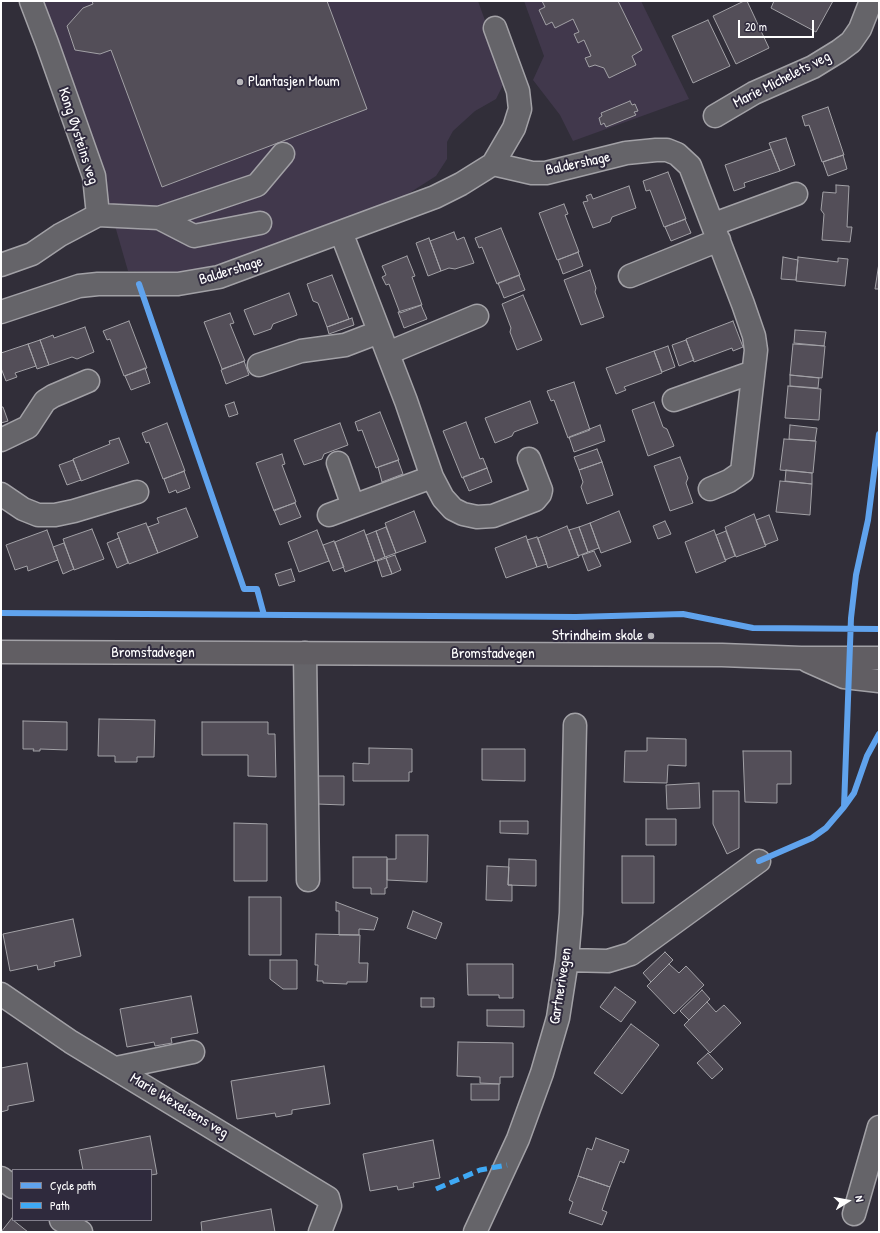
<!DOCTYPE html>
<meta charset="utf-8">
<style>
body{margin:0}
#map{position:relative;width:880px;height:1233px;overflow:hidden;background:#312e39;font-family:"Patrick Hand",sans-serif}
canvas{display:block}
.frame{position:absolute;inset:0;border:2px solid #fff;pointer-events:none}
.legend{position:absolute;left:12px;top:1169px;width:140px;height:52px;box-sizing:border-box;background:#2f2a3d;border:1px solid #827f8b;margin:0;padding:5px 7px;list-style:none;font-size:12px;color:#fff}
.legend li{display:flex;align-items:center;gap:8px;height:20px}
.legend b{width:20px;border:1px solid #827f8b}
.north{position:absolute;left:828px;top:1181px;width:40px;height:40px;-webkit-text-stroke:3px #2f2a3d;paint-order:stroke;rotate:79deg;font-size:11px;font-weight:700;line-height:16px;text-align:center;color:#fff}
.north::after{content:'';display:block;margin:auto;width:14px;height:18px;background:#fff;clip-path:polygon(50% 0,100% 100%,50% 72%,0 100%)}
.scale{position:absolute;left:738px;top:20px;width:76px;height:18px;box-sizing:border-box;border:2px solid #fff;border-top:0;padding-left:5px;font-size:12px;line-height:14px;white-space:nowrap;color:#fff;-webkit-text-stroke:3px #2f2a3d;paint-order:stroke}
</style>
<div id="map">
<canvas width="880" height="1233"></canvas>
<div class="frame"></div>
<ul class="legend">
<li><b style="height:5px;background:#60a3ed"></b>Cycle path</li>
<li><b style="height:5px;background:#3fa9f5"></b>Path</li>
</ul>
<div class="north">N</div>
<div class="scale">20 m</div>
</div>
<script>
const ctx = document.querySelector('canvas').getContext('2d');
ctx.lineJoin = 'round';
function fillPath(path, color) { ctx.fillStyle = color; ctx.fill(path, 'evenodd'); }
const poly = rows => new Path2D(rows.map(r => 'M' + r).join(''));
function stroke(path, color, width, dash) { ctx.strokeStyle = color; ctx.lineWidth = width; ctx.lineCap = dash ? 'butt' : 'round'; ctx.setLineDash(dash || []); ctx.stroke(path); }
function write(font, color, halo, rows, align = 'center') {
  ctx.font = font + ' "Patrick Hand",sans-serif'; ctx.lineWidth = 4; ctx.setLineDash([]); ctx.textBaseline = 'middle'; ctx.strokeStyle = halo; ctx.fillStyle = color; for (const [text, x, y, turn = 0] of rows) {
    ctx.save(); ctx.translate(x, y); ctx.rotate((+turn || 0) * Math.PI / 180); ctx.textAlign = isNaN(turn) ? turn : align; if (halo) ctx.strokeText(text, 0, 0); ctx.fillText(text, 0, 0); ctx.restore();
  }
}
fillPath(poly([
 [37,1,478,1,506,79,496,99,475,111,453,131,447,142,447,159,436,176,400,199,245,257,188,273,128,271,109,205],
 [524,1,641,1,689,99,573,141,560,115,533,80,544,56]
]), '#41384c');
const building = poly([
 [92,1,327,1,367,109,162,187,111,50,100,54,75,50,67,26,83,8,93,4,92,1],
 [542,1,618,1,642,50,632,56,636,65,609,78,604,68,595,65,589,67,585,58,591,56,584,40,578,43,574,34,579,32,573,19,555,28,552,22,546,25,539,10,545,7,542,1],
 [744,1,747,1,769,48,736,64,713,16,744,1],
 [774,1,833,1,816,32,771,8,774,1],
 [708,20,730,66,693,83,672,36,708,20],
 [630,101,632,105,635,104,638,111,634,112,636,115,606,127,604,123,601,125,599,118,602,116,601,113,630,101],
 [828,107,844,155,822,162,809,125,805,126,802,116,828,107],
 [786,138,795,165,780,171,769,143,786,138],
 [771,149,780,171,744,183,745,187,734,191,725,165,771,149],
 [843,155,847,169,828,176,823,162,843,155],
 [668,172,686,219,664,227,650,190,646,191,643,181,668,172],
 [836,185,849,186,847,227,852,227,850,242,822,240,824,214,821,210,823,192,836,193,836,185],
 [629,186,636,208,612,217,610,222,593,228,583,202,588,201,586,196,591,194,593,199,629,186],
 [564,204,568,214,565,215,579,252,557,260,539,213,564,204],
 [685,219,691,233,671,241,665,227,685,219],
 [501,228,520,275,497,284,482,247,479,248,475,238,501,228],
 [454,232,457,240,464,237,474,263,455,269,449,268,441,271,430,241,454,232],
 [429,238,441,271,428,276,416,243,429,238],
 [578,252,583,266,563,274,558,260,578,252],
 [407,256,415,276,412,277,422,305,400,313,389,284,386,285,382,277,386,275,382,266,407,256],
 [783,257,798,260,796,280,781,279,783,257],
 [798,257,838,262,838,258,848,259,845,286,796,281,798,257],
 [879,263,879,289,875,289,879,263],
 [590,270,596,288,595,292,604,317,581,325,564,280,590,270],
 [332,275,349,319,327,327,318,303,313,301,307,284,332,275],
 [519,275,525,290,504,298,498,283,519,275],
 [289,293,297,315,273,324,271,329,254,335,244,310,289,293],
 [523,295,542,340,517,350,510,332,511,328,502,304,523,295],
 [421,305,427,319,404,328,398,312,421,305],
 [230,313,234,323,230,324,245,361,222,369,204,322,230,313],
 [352,318,354,325,329,334,327,327,352,318],
 [129,321,147,368,124,376,110,339,107,340,103,331,129,321],
 [733,321,743,347,733,351,732,348,694,362,686,339,733,321],
 [85,327,94,352,77,359,72,357,49,365,40,340,53,335,54,338,85,327],
 [795,330,826,332,824,346,794,343,795,330],
 [40,340,49,365,37,369,28,344,40,340],
 [686,340,694,360,679,366,672,345,686,340],
 [28,344,36,366,15,373,17,377,6,381,1,368,1,353,28,344],
 [793,344,825,346,822,378,790,375,793,344],
 [668,346,675,367,662,372,654,351,668,346],
 [654,351,662,373,624,387,626,390,616,394,606,368,654,351],
 [244,361,249,375,226,384,221,370,244,361],
 [145,368,150,383,131,390,125,376,145,368],
 [790,375,819,378,818,388,790,386,790,375],
 [574,382,590,430,568,438,554,400,551,401,547,391,574,382],
 [788,386,821,389,819,420,785,418,788,386],
 [530,401,538,423,514,432,512,436,495,443,485,418,530,401],
 [234,402,238,414,229,417,225,405,234,402],
 [654,402,663,427,667,429,674,446,648,456,632,410,654,402],
 [1,407,3,407,8,421,1,423,1,407],
 [380,412,399,460,376,468,362,430,358,431,355,422,380,412],
 [466,422,480,459,483,458,487,468,462,478,443,431,466,422],
 [167,423,185,471,163,479,149,442,146,443,142,433,167,423],
 [340,423,348,445,324,454,322,459,304,465,294,440,340,423],
 [600,425,605,441,574,452,569,437,600,425],
 [790,425,817,428,815,441,789,439,790,425],
 [119,438,129,463,81,481,73,459,110,444,109,441,119,438],
 [784,439,816,441,813,473,780,470,784,439],
 [597,449,602,462,579,470,574,457,597,449],
 [282,454,285,464,282,465,296,502,274,511,256,463,282,454],
 [680,457,688,478,686,483,693,503,670,511,654,466,680,457],
 [73,460,81,480,67,485,59,465,73,460],
 [398,460,403,474,382,482,378,467,398,460],
 [602,462,613,495,587,504,581,487,583,482,579,470,602,462],
 [487,468,492,482,469,491,463,477,487,468],
 [786,470,812,473,812,484,785,481,786,470],
 [184,471,190,488,177,493,176,490,169,493,164,479,184,471],
 [780,481,812,484,810,515,776,512,780,481],
 [295,503,301,517,280,525,274,510,295,503],
 [186,508,198,537,158,553,148,527,159,523,157,518,186,508],
 [414,511,426,542,396,553,385,523,414,511],
 [619,511,631,542,601,553,590,523,619,511],
 [754,514,766,546,736,557,725,527,754,514],
 [769,515,778,540,765,545,756,520,769,515],
 [665,521,671,534,658,539,653,526,665,521],
 [146,523,158,553,129,564,117,533,146,523],
 [590,523,599,548,588,552,579,527,590,523],
 [567,526,579,557,548,568,538,538,567,526],
 [386,527,396,553,385,557,376,531,386,527],
 [579,527,588,552,578,556,569,530,579,527],
 [92,529,104,559,74,570,63,539,92,529],
 [47,530,58,560,28,571,27,566,15,570,6,545,47,530],
 [317,530,329,561,299,572,288,542,317,530],
 [364,530,375,561,345,572,335,542,364,530],
 [714,530,726,561,696,573,685,542,714,530],
 [376,531,385,557,375,561,366,535,376,531],
 [726,531,735,556,725,560,716,535,726,531],
 [526,536,537,567,506,578,495,548,526,536],
 [537,537,547,564,537,567,527,540,537,537],
 [119,538,128,563,117,568,107,543,119,538],
 [334,541,344,567,333,571,323,545,334,541],
 [64,543,74,569,63,574,53,547,64,543],
 [594,551,601,566,588,571,582,555,594,551],
 [395,555,401,570,392,574,386,558,395,555],
 [386,558,392,574,382,577,377,561,386,558],
 [291,569,295,581,279,586,275,574,291,569],
 [99,719,155,720,154,757,137,757,137,762,115,762,115,756,98,756,99,719],
 [23,721,67,722,67,750,40,749,40,751,33,751,34,749,23,749,23,721],
 [202,722,268,722,268,734,275,734,276,777,248,776,248,755,202,755,202,722],
 [647,738,686,739,686,766,668,765,667,783,624,782,625,751,647,751,647,738],
 [369,748,412,749,412,772,409,772,409,781,353,781,353,763,369,764,369,748],
 [482,749,525,749,525,781,482,780,482,749],
 [743,751,791,751,791,784,777,784,777,803,745,802,743,751],
 [317,776,344,776,344,805,317,804,317,776],
 [699,783,700,808,667,809,666,785,699,783],
 [713,791,739,791,739,848,727,854,713,824,713,791],
 [646,819,676,819,676,845,646,845,646,819],
 [500,821,528,821,528,834,500,833,500,821],
 [234,823,267,824,267,881,234,881,234,823],
 [396,835,428,835,427,882,387,880,387,859,396,859,396,835],
 [622,856,654,856,654,903,622,903,622,856],
 [353,857,387,857,387,888,385,888,385,894,371,894,371,888,353,888,353,857],
 [509,859,536,860,536,886,508,885,509,859],
 [487,866,509,867,508,885,512,885,512,901,486,900,487,866],
 [249,897,281,897,281,955,249,955,249,897],
 [336,902,378,918,374,930,359,929,359,935,339,935,339,911,336,911,336,902],
 [413,911,442,923,436,939,407,928,413,911],
 [73,919,81,956,54,962,55,966,38,970,37,965,10,971,3,934,73,919],
 [316,934,360,935,359,963,368,963,367,982,347,982,347,984,323,983,323,981,317,981,318,965,315,965,316,934],
 [665,952,673,960,651,982,643,973,665,952],
 [270,960,297,960,297,989,283,989,270,979,270,960],
 [467,964,513,964,513,998,499,998,499,995,468,995,467,964],
 [669,964,679,973,686,966,704,985,674,1014,647,986,669,964],
 [615,987,636,1002,621,1022,600,1007,615,987],
 [702,990,710,999,689,1020,680,1011,702,990],
 [191,996,198,1033,171,1038,172,1043,155,1046,154,1042,127,1047,120,1009,191,996],
 [421,998,434,998,434,1007,421,1007,421,998],
 [707,1002,716,1012,724,1005,741,1023,710,1053,684,1025,707,1002],
 [487,1010,524,1010,524,1027,487,1026,487,1010],
 [631,1024,659,1045,622,1094,594,1073,631,1024],
 [458,1042,513,1043,513,1077,500,1077,500,1084,480,1083,480,1077,457,1076,458,1042],
 [708,1053,723,1069,712,1079,697,1063,708,1053],
 [27,1063,34,1101,8,1106,8,1110,1,1112,1,1068,27,1063],
 [324,1066,330,1104,292,1110,292,1114,276,1117,275,1113,237,1119,231,1081,324,1066],
 [471,1084,499,1084,499,1100,471,1100,471,1084],
 [150,1136,157,1174,151,1175,151,1170,83,1170,79,1150,150,1136],
 [596,1138,629,1150,624,1163,620,1161,610,1187,578,1176,587,1148,592,1150,596,1138],
 [433,1140,440,1178,413,1183,414,1187,398,1190,397,1186,370,1191,363,1154,433,1140],
 [578,1176,610,1187,602,1210,607,1212,602,1225,569,1213,573,1202,569,1200,578,1176],
 [271,1209,275,1232,202,1232,201,1222,271,1209],
 [12,1218,13,1220,28,1232,1,1232,12,1218]
]);
fillPath(building, '#534e58');
stroke(building, '#a2a1a6', 1);
const minor = poly([
 [31,1,47,43,94,176,98,215],
 [715,116,754,93,813,67,839,51,851,42,860,29,871,1],
 [493,164,532,173,546,173,626,153,656,150,667,150,677,154,690,166,743,304,754,336,756,350,742,472,729,481,710,489],
 [98,215,159,218,194,236,260,223],
 [159,218,257,185,283,154],
 [714,224,796,194],
 [341,232,406,401,432,477,443,498,453,509,463,514,477,517,493,516,535,500,540,494,541,490,529,459],
 [1,265,32,254,60,235,98,215],
 [630,276,719,240],
 [1,312,79,286,98,284,178,284,219,277,435,197,461,184,493,164,514,128,520,109,518,91,495,28],
 [388,353,477,316],
 [259,365,301,351,345,345,379,332],
 [674,400,753,372],
 [1,440,28,427,45,401,53,396,88,381],
 [338,463,353,506],
 [1,494,23,509,38,515,55,515,74,511,137,492],
 [329,515,432,477],
 [305,653,308,880],
 [567,960,608,961,631,954,759,861],
 [1,994,71,1042,328,1198,330,1206,320,1232],
 [116,1068,193,1052],
 [1,1178,13,1187],
 [854,1214,879,1127],
 [61,1220,81,1232],
 [475,1232,518,1139,542,1073,558,1018,567,960,571,913,575,725]
]);
const major = poly([
 [1,652,722,655,801,658,879,658],
 [808,661,844,677,879,681]
]);
stroke(minor, '#a2a1a6', 25);
stroke(major, '#a2a1a6', 25);
stroke(minor, '#656469', 22);
stroke(major, '#615e63', 22);
stroke(poly([
 [436,1189,480,1170,507,1165]
]), '#3fa9f5', 5, [10, 5]);
stroke(poly([
 [139,284,244,589,257,589,264,615],
 [1,613,576,617,683,614,753,628,879,629],
 [844,807,854,793,867,756,879,734],
 [759,861,812,838,826,828,844,807,851,618,856,575,868,520,879,434]
]), '#60a3ed', 6);
for (const [x, y, r, color] of [
 [240,82,4,"#b7b6ba"],
 [651,636,4,"#b7b6ba"]
]) { const dot = new Path2D(); dot.arc(x, y, r, 0, 2 * Math.PI); ctx.fillStyle = color; ctx.fill(dot); stroke(dot, '#2f2a3d', 1.5); }
write('15px', '#fff', '#2f2a3d', [
 ["Marie Michelets veg",782,80,-27],
 ["Kong Øysteins veg",78,136,72],
 ["Baldershage",578,164,-12],
 ["Baldershage",231,271,-17],
 ["Bromstadvegen",153,653],
 ["Bromstadvegen",493,654],
 ["Gartnerivegen",561,986,-81],
 ["Marie Wexelsens veg",179,1106,31]
]);
write('15px', '#fff', '#2f2a3d', [
 ["Plantasjen Moum",248,82],
 ["Strindheim skole",643,636,"right"]
], 'left');
</script>
